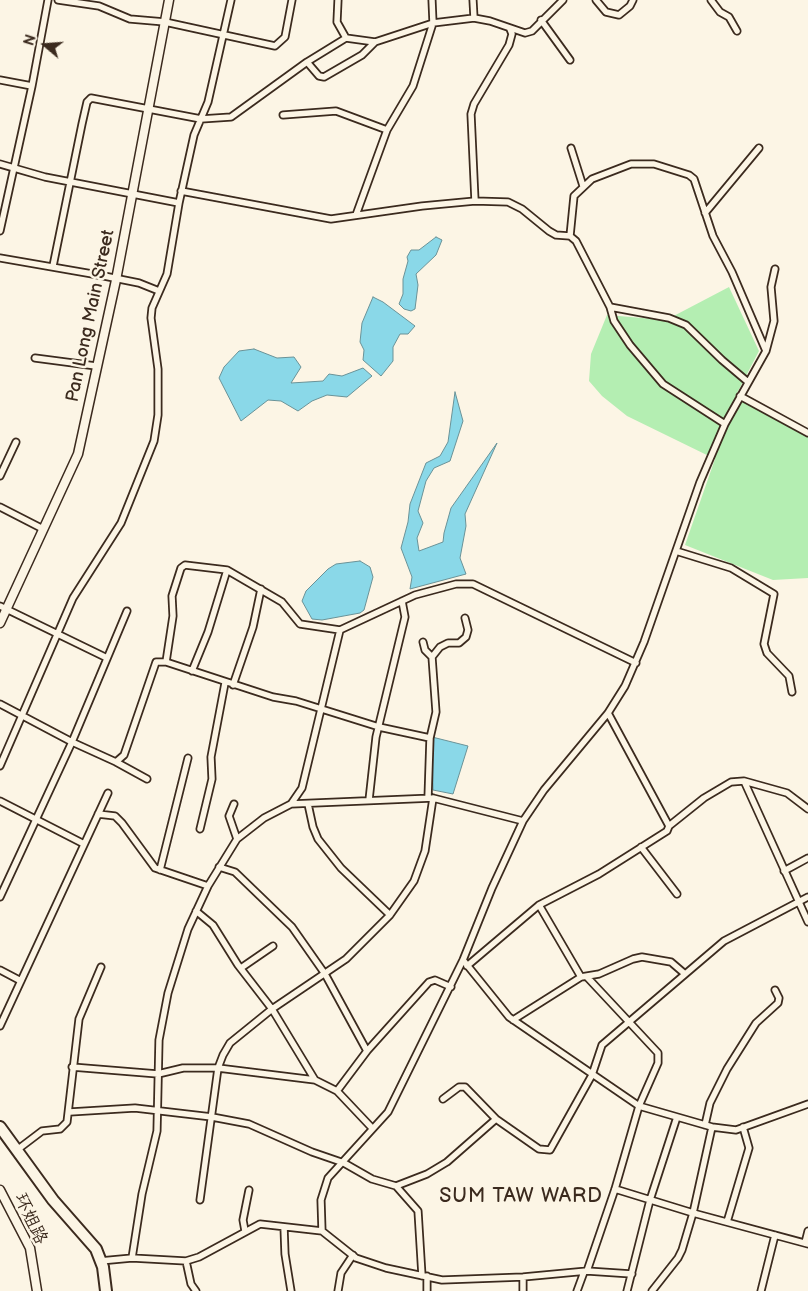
<!DOCTYPE html>
<meta charset="utf-8">
<style>
body{margin:0}
#map{position:relative;width:808px;height:1291px;overflow:hidden;background:#fcf5e5;font-family:"Balsamiq Sans",sans-serif}
canvas{display:block}
.north{position:absolute;left:20px;top:20px;width:50px;height:50px;-webkit-text-stroke:4px #fcf5e5;paint-order:stroke;rotate:288deg;font-size:14px;font-weight:700;line-height:20px;text-align:center;color:#3b2a1e}
.north::after{content:'';display:block;margin:auto;width:18px;height:22px;background:#3b2a1e;clip-path:polygon(50% 0,100% 100%,50% 72%,0 100%)}
</style>
<div id="map">
<canvas width="808" height="1291"></canvas>
<div class="north">N</div>
</div>
<script>
const ctx = document.querySelector('canvas').getContext('2d');
ctx.lineJoin = 'round';
function fillPath(path, color) { ctx.fillStyle = color; ctx.fill(path, 'evenodd'); }
const poly = rows => new Path2D(rows.map(r => 'M' + r).join(''));
function stroke(path, color, width, dash) { ctx.strokeStyle = color; ctx.lineWidth = width; ctx.lineCap = dash ? 'butt' : 'round'; ctx.setLineDash(dash || []); ctx.stroke(path); }
function write(font, color, halo, rows, align = 'center') {
  ctx.font = font + ' "Balsamiq Sans","LXGW WenKai TC",sans-serif'; ctx.lineWidth = 5; ctx.setLineDash([]); ctx.textBaseline = 'middle'; ctx.strokeStyle = halo; ctx.fillStyle = color; for (const [text, x, y, turn = 0] of rows) {
    ctx.save(); ctx.translate(x, y); ctx.rotate((+turn || 0) * Math.PI / 180); ctx.textAlign = isNaN(turn) ? turn : align; if (halo) ctx.strokeText(text, 0, 0); ctx.fillText(text, 0, 0); ctx.restore();
  }
}
fillPath(poly([
 [729,287,759,351,735,397,808,434,808,578,773,580,685,545,715,459,627,416,602,396,589,381,591,354,607,315,666,320]
]), '#b4eeb2');
const water = poly([
 [436,237,442,240,436,255,416,274,418,285,415,309,411,311,404,309,399,304,403,294,403,279,408,261,407,257,411,250,419,250,436,237],
 [373,297,383,302,415,326,408,334,400,334,393,347,393,361,381,376,363,360,364,350,360,342,362,323,373,297],
 [254,349,277,358,294,357,301,367,291,383,323,381,329,374,342,376,363,368,372,376,347,397,327,395,312,401,298,411,281,401,268,400,241,421,219,378,224,367,239,351,254,349],
 [455,392,463,421,450,461,434,468,426,481,418,511,423,523,417,538,419,551,443,542,444,533,451,508,497,443,465,514,466,526,460,558,466,574,410,589,412,577,401,548,408,522,410,504,426,463,440,456,448,442,455,392],
 [360,561,370,567,373,577,364,610,360,613,322,620,312,619,302,601,306,591,328,569,336,564,360,561],
 [432,737,468,746,453,794,433,790,432,737]
]);
fillPath(water, '#8ad8e8');
stroke(water, '#6a9297', 1);
const street = poly([
 [58,0,99,6,130,19,165,22,275,46,285,37,292,0],
 [338,0,337,22,346,38],
 [473,0,474,18],
 [596,0,606,12,619,15,630,6,633,0],
 [711,0,720,12,729,17,737,31],
 [541,20,570,60],
 [307,62,319,76,324,77,362,55,375,42],
 [0,80,32,86],
 [283,115,336,111,387,130],
 [571,148,583,186],
 [0,164,45,177,179,203],
 [181,191,331,219,422,206,475,201,508,202,522,209,549,231,556,235,570,236,576,241,610,307,614,321,630,345,663,384,725,424],
 [475,201,471,114,474,104,509,45,512,34,510,29],
 [705,213,759,148],
 [356,215,387,130,413,86,433,23,432,0],
 [0,231,32,86,48,0],
 [570,236,574,196,592,179,631,164,654,164,689,175,694,179,713,236,732,272,766,351],
 [0,258,104,276,139,283,159,291],
 [53,266,82,124,87,102,91,98,201,119,231,117,307,62,346,38,375,42,433,23,474,18,490,21,525,33,532,31,563,0],
 [610,307,669,318,686,325,722,360,748,382],
 [35,358,96,366],
 [740,396,808,433],
 [0,476,16,442],
 [0,507,43,529],
 [676,551,731,568,774,594,764,644,767,653,789,676,792,692],
 [0,606,107,658],
 [423,642,425,650,432,657],
 [166,662,173,616,172,596,181,568,185,565,227,570,282,602,300,624,340,630,415,595,456,584,473,584,636,663],
 [192,671,208,632,227,570],
 [233,685,253,627,261,589],
 [0,704,72,742,116,762,124,755,155,665,156,662,166,662,273,697,296,701,379,727,430,738],
 [116,762,147,779],
 [0,766,73,598,121,523,154,441,158,415,158,369,151,318,152,308,167,274,179,203,194,135,208,102,231,0],
 [744,781,808,922],
 [428,798,430,738,436,712,432,657,440,647,448,643,459,643,466,637,468,630,465,618],
 [369,800,376,737,405,617,402,601],
 [0,801,84,844],
 [234,804,229,816,237,839],
 [291,804,433,798,523,821],
 [308,804,313,827,318,839,341,868,390,915],
 [98,814,115,816,122,823,155,868,208,886],
 [669,826,704,798,731,782,744,781,787,793,808,809],
 [200,829,212,779,211,757,225,683],
 [641,847,677,894],
 [219,867,235,872,292,927,325,974,367,1051],
 [160,870,188,758],
 [784,871,808,858],
 [0,897,72,742,127,611],
 [539,905,581,977],
 [196,911,213,925,238,965,272,1009,315,1080],
 [463,960,509,1017,639,1106,712,1127,736,1130,808,1104],
 [467,966,539,905,599,874,667,831,669,826,608,713],
 [241,968,273,946],
 [0,970,21,981],
 [513,1020,581,977,599,974,633,959,642,957,671,962,685,974],
 [0,1026,108,793],
 [72,1067,158,1074,183,1068,218,1068,315,1080,337,1091,372,1128],
 [337,1091,367,1051,429,982,435,980,451,987],
 [443,1099,459,1087,465,1087,496,1119,539,1149,550,1150,592,1075,602,1045,724,941,808,897],
 [70,1112,135,1108,212,1117,249,1124,312,1152,344,1163,372,1179,396,1186,418,1211,422,1276],
 [705,1125,710,1103,727,1069,756,1023,778,1003,779,998,775,990],
 [17,1150,42,1131,60,1129,67,1122,79,1019,101,967],
 [396,1186,427,1174,447,1162,496,1119],
 [615,1189,693,1213,808,1244],
 [200,1200,218,1068,223,1055,230,1043,272,1009,346,959,390,915,414,881,425,851,433,798],
 [727,1222,749,1148,743,1127],
 [284,1227,285,1254,291,1291],
 [245,1231,243,1220,249,1190],
 [322,1231,321,1200,328,1178,388,1112,463,960,492,888,523,821,544,790,608,713,625,686,644,642,700,482,725,424,766,351,774,321,771,287,775,269],
 [805,1243,808,1231],
 [132,1258,142,1194,157,1131,159,1040,168,993,188,929,208,886,237,839,264,818,291,804,302,788,340,630],
 [100,1261,132,1258,186,1261,199,1257,260,1224,322,1231,356,1258,386,1268,442,1280,523,1277,587,1271,615,1189,639,1106,658,1063,658,1053,587,977],
 [186,1261,191,1284,196,1291],
 [587,1271,632,1274],
 [427,1276,427,1291],
 [338,1291,341,1273,353,1255],
 [523,1291,523,1277],
 [577,1291,584,1272],
 [627,1291,650,1200,677,1117],
 [652,1291,678,1258,682,1250,693,1213,712,1127],
 [761,1291,775,1235]
]);
const secondary = poly([
 [0,623,78,454,116,280,169,0],
 [0,1190,30,1248,37,1291]
]);
const highway = poly([
 [0,1127,53,1200,96,1249,103,1267,106,1291]
]);
stroke(street, '#3b2a1e', 9);
stroke(secondary, '#3b2a1e', 11);
stroke(highway, '#3b2a1e', 14);
stroke(street, '#fcf5e5', 5.5);
stroke(secondary, '#fcf5e5', 8);
stroke(highway, '#fcf5e5', 10);
write('18px', '#3b2a1e', '#fcf5e5', [
 ["Pan Long Main Street",91,316,-78],
 ["环姐路",30,1219,65]
]);
ctx.letterSpacing = '1px';
write('20px', '#3b2a1e', '#fcf5e5', [
 ["SUM TAW WARD",521,1197]
]);
ctx.letterSpacing = '0px';
</script>
